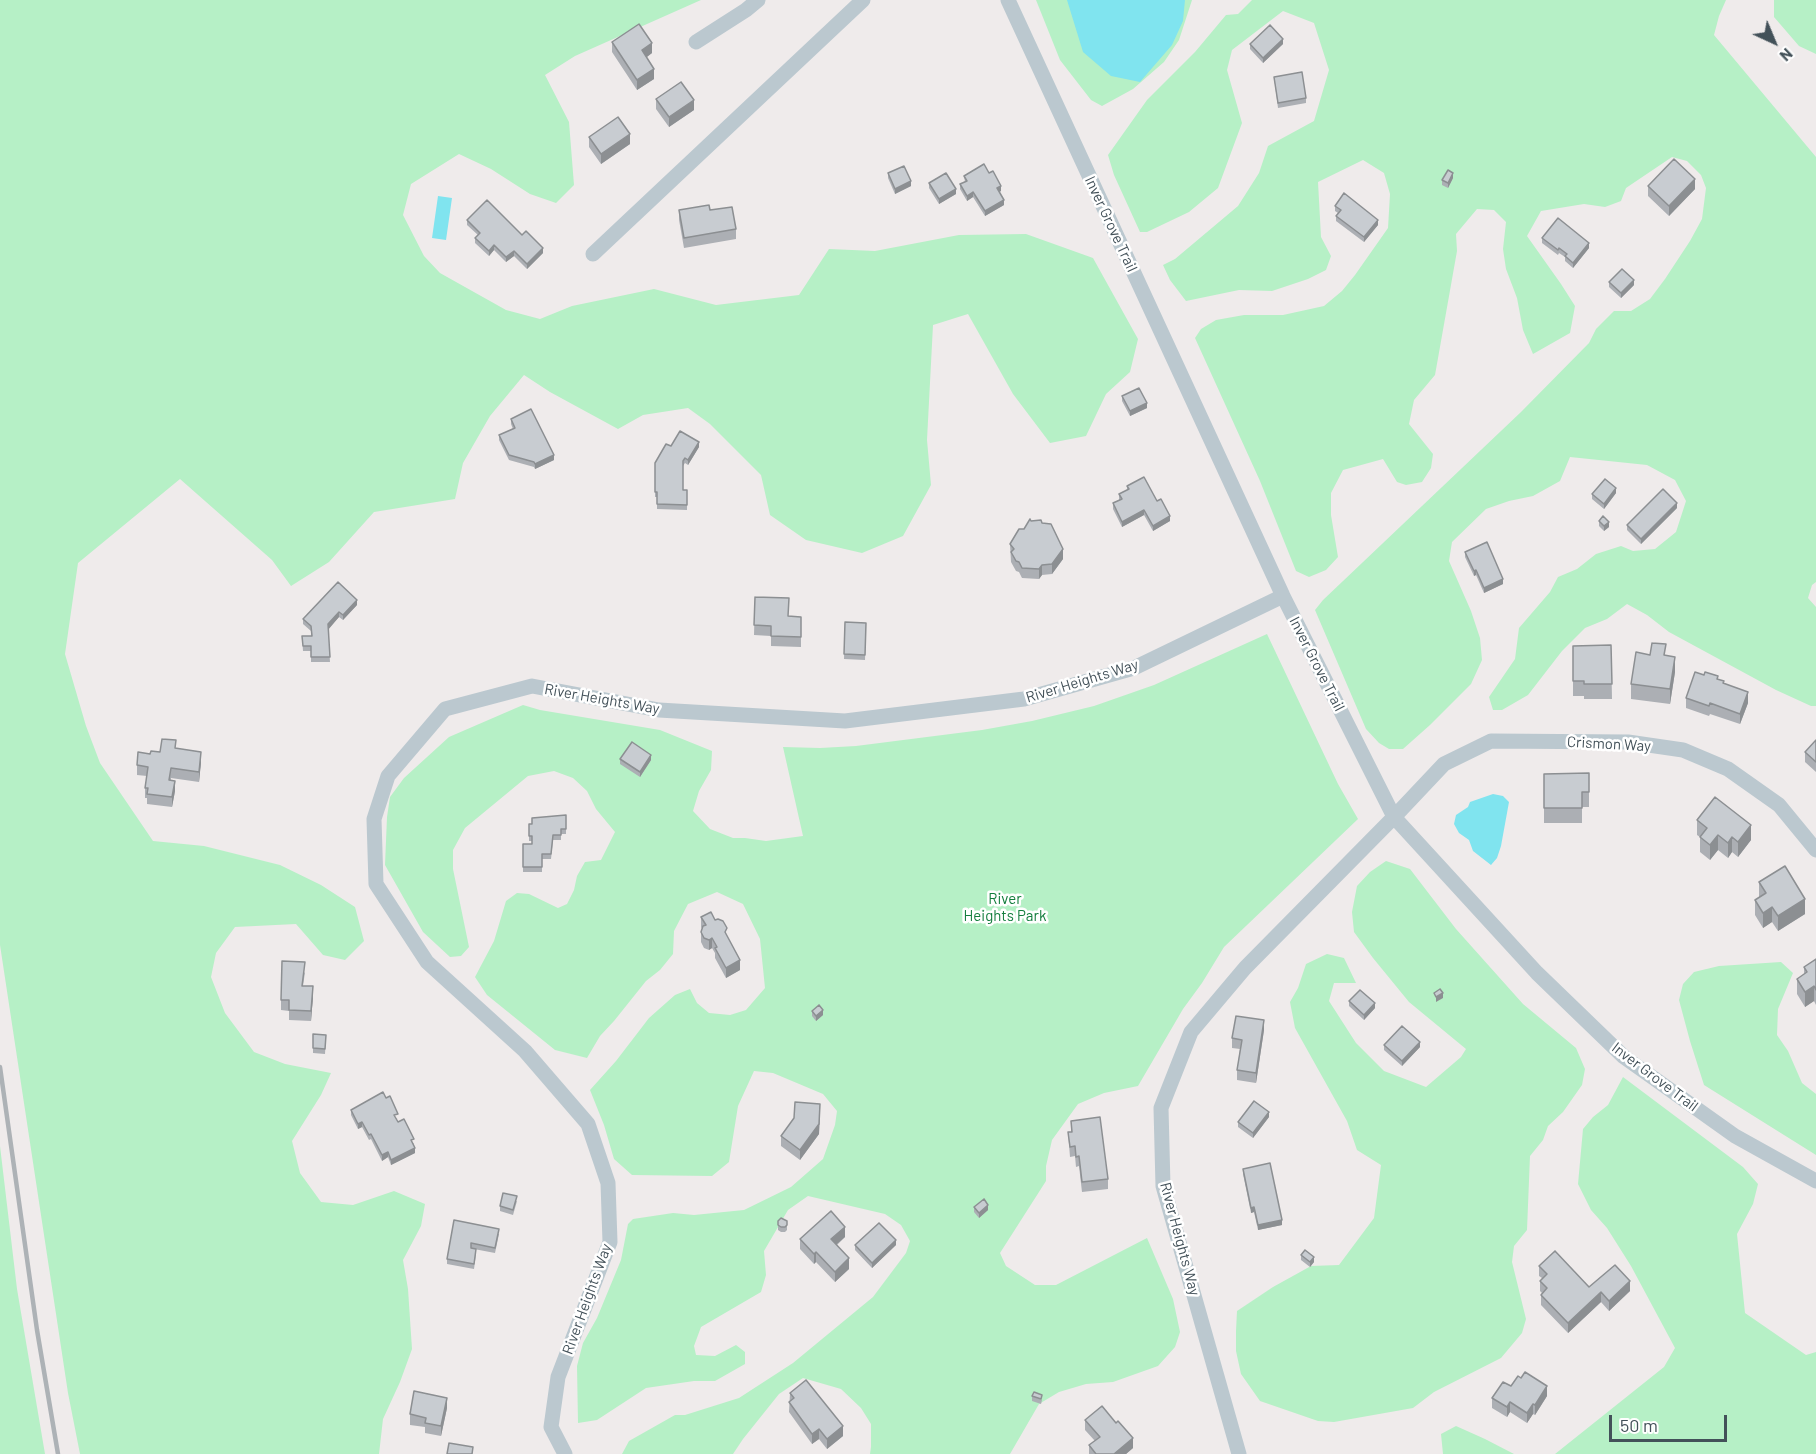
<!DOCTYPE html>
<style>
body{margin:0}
#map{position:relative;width:1816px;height:1454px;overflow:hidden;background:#efebeb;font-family:Barlow,sans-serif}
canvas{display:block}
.north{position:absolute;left:1744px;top:12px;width:60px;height:60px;-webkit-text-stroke:4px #fff;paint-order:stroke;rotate:136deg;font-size:16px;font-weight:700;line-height:24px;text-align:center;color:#435159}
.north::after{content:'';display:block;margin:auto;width:21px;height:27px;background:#435159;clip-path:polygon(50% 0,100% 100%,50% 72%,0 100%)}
.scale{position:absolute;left:1609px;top:1415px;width:118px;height:27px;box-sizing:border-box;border:3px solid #435159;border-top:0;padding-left:8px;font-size:18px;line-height:21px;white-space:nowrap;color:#435159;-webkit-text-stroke:4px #fff;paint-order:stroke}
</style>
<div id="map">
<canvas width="1816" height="1454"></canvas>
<div class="north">N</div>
<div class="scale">50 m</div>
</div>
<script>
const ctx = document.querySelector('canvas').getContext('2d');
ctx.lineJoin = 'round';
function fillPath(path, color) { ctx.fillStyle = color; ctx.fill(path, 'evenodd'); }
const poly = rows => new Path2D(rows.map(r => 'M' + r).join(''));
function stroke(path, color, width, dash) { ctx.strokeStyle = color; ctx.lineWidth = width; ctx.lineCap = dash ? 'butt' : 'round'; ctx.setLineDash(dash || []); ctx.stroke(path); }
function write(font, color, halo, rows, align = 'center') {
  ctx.font = font + ' Barlow,sans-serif'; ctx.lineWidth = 5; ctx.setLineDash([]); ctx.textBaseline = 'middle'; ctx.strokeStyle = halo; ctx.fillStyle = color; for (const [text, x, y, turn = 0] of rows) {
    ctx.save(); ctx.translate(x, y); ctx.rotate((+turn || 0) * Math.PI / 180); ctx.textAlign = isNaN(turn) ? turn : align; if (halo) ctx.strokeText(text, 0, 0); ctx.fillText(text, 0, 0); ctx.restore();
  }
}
fillPath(poly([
 [0,0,701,0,575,56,545,75,569,122,574,185,556,203,530,194,491,169,459,154,411,184,403,215,424,256,440,273,506,310,540,319,572,306,654,289,716,305,799,295,829,249,875,251,959,235,1026,234,1093,258,1138,339,1130,372,1106,394,1086,436,1050,443,1013,394,968,314,933,325,927,440,931,485,903,536,862,553,806,540,770,515,761,475,710,424,688,408,643,415,618,429,550,392,524,375,490,416,463,463,455,499,374,512,329,562,291,586,272,560,180,479,78,563,65,654,86,726,100,763,153,841,204,846,280,865,321,885,355,907,364,941,345,960,323,955,296,924,235,927,216,953,211,977,225,1013,254,1052,285,1064,331,1073,321,1095,292,1141,300,1173,321,1202,353,1205,394,1191,425,1204,421,1226,403,1260,408,1289,412,1349,400,1382,383,1419,379,1454,80,1454,68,1393,0,945],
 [1036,0,1192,0,1179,40,1164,62,1133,89,1102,106,1091,100,1060,60],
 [1252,0,1726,0,1719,16,1714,35,1816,157,1816,582,1812,585,1808,598,1816,607,1816,706,1811,706,1776,690,1669,632,1647,615,1627,604,1607,619,1585,628,1562,651,1528,695,1502,710,1493,710,1489,697,1515,659,1519,628,1550,592,1558,577,1577,569,1596,554,1621,546,1633,551,1655,549,1676,532,1686,501,1675,480,1647,465,1570,457,1560,481,1533,496,1509,501,1486,509,1452,542,1449,561,1471,611,1480,638,1482,660,1471,684,1430,725,1403,749,1389,749,1379,743,1366,729,1315,610,1323,600,1521,412,1589,343,1596,329,1614,311,1631,311,1650,299,1665,279,1690,241,1702,219,1706,188,1701,175,1687,161,1672,157,1626,188,1621,201,1605,207,1584,204,1541,211,1527,236,1561,284,1575,306,1570,333,1533,354,1523,330,1517,298,1506,269,1503,249,1506,222,1494,210,1477,209,1456,234,1457,251,1435,375,1414,400,1409,424,1433,454,1431,468,1422,482,1406,485,1397,482,1383,459,1343,470,1331,493,1331,515,1338,557,1326,570,1309,577,1296,571,1260,481,1195,338,1201,329,1216,320,1244,315,1283,315,1324,306,1342,291,1355,275,1388,228,1390,194,1384,173,1363,160,1318,182,1321,237,1331,256,1326,270,1308,279,1272,291,1239,290,1186,301,1170,280,1163,265,1175,259,1238,206,1259,173,1268,146,1314,121,1329,70,1314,23,1283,11,1232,50,1227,70,1242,123,1218,188,1189,212,1147,232,1140,232,1114,175,1108,155,1147,100,1195,52,1226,15,1238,14],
 [1774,0,1816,0,1816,54,1799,46,1774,17],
 [1267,634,1338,784,1358,819,1224,947,1202,983,1183,1009,1138,1086,1104,1093,1078,1104,1052,1140,1046,1166,1046,1181,1000,1253,1006,1266,1035,1285,1056,1285,1147,1238,1173,1299,1180,1332,1175,1347,1158,1366,1113,1382,1086,1384,1059,1392,1039,1404,1010,1454,870,1454,871,1447,871,1424,861,1408,841,1389,803,1378,779,1394,743,1439,733,1454,622,1454,629,1441,675,1415,685,1415,739,1398,793,1363,873,1297,906,1253,910,1241,901,1225,885,1214,808,1196,788,1210,764,1251,766,1275,761,1292,701,1327,694,1346,696,1355,715,1356,736,1345,745,1352,745,1364,715,1381,694,1381,646,1388,597,1420,578,1423,577,1366,583,1343,597,1318,621,1260,628,1224,633,1219,673,1213,694,1215,744,1210,791,1187,823,1159,835,1125,837,1111,823,1094,773,1073,754,1071,738,1106,729,1162,712,1176,632,1175,614,1159,604,1125,590,1090,616,1061,649,1018,675,995,690,989,697,1003,709,1013,730,1015,746,1010,765,988,760,939,743,904,717,892,688,904,674,931,673,954,660,970,646,981,614,1021,600,1036,587,1058,555,1050,487,995,475,977,494,941,506,901,517,893,529,894,558,908,567,904,574,890,577,876,585,862,601,860,615,832,596,809,587,791,573,778,554,771,528,776,465,828,453,850,453,869,469,947,461,956,450,957,423,932,385,865,387,817,390,797,404,778,449,737,523,705,540,710,660,730,712,751,711,770,699,791,693,811,710,829,733,838,745,838,766,841,803,836,783,747,820,748,856,746,982,730,1032,721,1094,706,1154,685],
 [1386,861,1410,869,1456,929,1523,1004,1576,1048,1585,1069,1582,1085,1563,1112,1548,1126,1543,1140,1530,1156,1527,1230,1514,1246,1512,1262,1526,1319,1522,1333,1501,1358,1434,1392,1413,1408,1334,1422,1318,1421,1260,1401,1241,1374,1236,1351,1236,1331,1237,1311,1273,1287,1311,1266,1339,1265,1374,1218,1381,1165,1357,1150,1347,1121,1295,1028,1290,1002,1298,988,1306,964,1327,954,1344,958,1356,983,1334,983,1329,1001,1356,1043,1384,1071,1426,1087,1461,1057,1466,1049,1409,1002,1373,958,1354,932,1352,912,1357,886,1370,872],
 [1781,962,1793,973,1778,1009,1777,1035,1788,1051,1802,1083,1816,1094,1816,1155,1704,1085,1690,1041,1679,1000,1683,984,1694,972,1719,966],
 [1623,1077,1743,1167,1758,1184,1753,1204,1737,1234,1745,1313,1806,1355,1816,1352,1816,1454,1555,1454,1664,1367,1675,1348,1631,1266,1607,1228,1591,1210,1578,1184,1583,1129,1593,1117,1608,1105],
 [0,1146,17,1289,45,1454,0,1454],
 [1456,1426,1485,1439,1514,1454,1443,1454,1441,1434]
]), '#b6f0c6');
fillPath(poly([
 [1067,0,1185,0,1183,21,1172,45,1140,82,1111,76,1083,52],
 [438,196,452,198,446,240,432,238],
 [1493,794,1503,796,1509,802,1501,846,1497,858,1491,865,1473,851,1469,840,1459,833,1454,824,1456,815,1468,807,1470,802]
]), '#80e4ef');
stroke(poly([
 [1008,0,1283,596,1394,817,1537,973,1624,1057,1735,1136,1816,1181],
 [696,42,746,10,758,0],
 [593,254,863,0],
 [565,1454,551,1427,558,1377,610,1242,608,1183,588,1124,525,1051,427,962,376,884,374,819,388,776,445,709,532,686,659,710,845,721,1024,699,1134,668,1283,596],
 [1239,1454,1163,1186,1161,1108,1191,1032,1245,968,1394,817,1444,764,1491,741,1628,742,1683,750,1728,769,1779,805,1816,850]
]), '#bbc8cf', 15);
stroke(poly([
 [0,1067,37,1330,58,1454]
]), '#adb2b6', 4.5);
fillPath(poly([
 [612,42,652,53,646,57,654,79,637,90,612,52],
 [1250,44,1283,44,1263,63,1250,49],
 [1274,77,1306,98,1306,103,1278,108],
 [656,99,694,110,669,127,656,109],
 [589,137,630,144,601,164,589,147],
 [888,173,911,186,895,194,888,178],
 [989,173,1001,191,999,192,1004,205,985,216,973,197,967,201,960,189,960,184,965,182,964,176],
 [1453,178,1448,188,1442,185,1442,180],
 [929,183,956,194,939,204,929,188],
 [1648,186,1695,189,1669,216,1648,196],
 [1335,206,1378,225,1364,242,1336,221,1336,216,1338,213,1335,211],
 [679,210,710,210,736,229,736,239,684,248,679,220],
 [467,220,522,235,543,253,527,269,514,256,506,262,494,250,489,256,475,243,475,238,478,235,467,225],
 [1542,238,1589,248,1573,268,1565,261,1565,257,1559,253,1558,255,1542,243],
 [1609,282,1634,285,1621,298,1609,287],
 [1122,396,1147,408,1130,416,1122,401],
 [511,419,554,460,535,469,534,467,509,460,499,440,499,435,513,429,511,424],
 [671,446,699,447,688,465,685,463,683,466,683,490,687,490,687,510,657,509,657,497,655,497,655,463],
 [1127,486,1157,501,1170,521,1153,531,1144,515,1122,527,1113,509,1113,503,1119,500,1119,494,1127,490],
 [1616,493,1604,509,1592,499,1592,494],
 [1677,508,1641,544,1627,530,1627,525],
 [1599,521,1609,527,1604,531,1599,526],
 [1010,544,1063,559,1052,574,1042,575,1039,579,1022,578,1019,572,1016,571,1011,562],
 [1465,552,1503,584,1484,593,1476,575,1474,576,1465,557],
 [755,597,788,616,801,617,801,647,771,646,771,636,754,635],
 [357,605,343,620,339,617,328,629,330,662,311,662,311,651,303,651,302,636,311,636,311,631,303,624,303,619],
 [845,622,866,623,865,660,844,659],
 [1611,645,1612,699,1584,699,1584,696,1573,696,1573,646],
 [1650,655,1666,655,1675,672,1670,704,1631,699,1631,684],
 [1718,679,1748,703,1740,724,1710,714,1709,716,1686,708,1686,698],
 [1816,740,1816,772,1805,762,1805,752],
 [176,748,201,762,199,782,171,778,171,781,175,791,172,807,147,804,147,798,145,798,145,788,147,776,137,775,137,765,160,752],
 [620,759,651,760,640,777,620,764],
 [1589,773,1589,807,1582,807,1582,823,1544,823,1544,774],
 [566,815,566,834,561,834,561,840,553,840,551,859,542,859,542,872,523,872,523,844,532,844,532,841,529,841,529,824,532,824],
 [1697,820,1751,840,1738,857,1732,852,1728,858,1718,850,1710,860,1700,852,1700,837,1697,835],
 [1759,882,1805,914,1778,931,1772,922,1763,928,1755,915,1755,900,1759,897],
 [701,917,715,920,727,936,740,970,726,978,715,958,715,953,712,948,709,950,704,948,701,942,701,932,702,929,701,927],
 [1816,959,1816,1005,1814,1001,1805,1007,1797,994,1797,979,1804,975,1804,967],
 [305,972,303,986,313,996,311,1021,289,1020,289,1011,281,1010,281,1000],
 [1349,1001,1375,1008,1364,1020,1349,1006],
 [812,1011,823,1015,816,1021,812,1016],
 [1264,1030,1256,1083,1237,1080,1237,1070,1240,1049,1232,1048,1232,1038],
 [313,1034,326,1035,325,1054,313,1053],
 [1384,1045,1420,1047,1402,1066,1384,1050],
 [351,1110,398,1119,396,1119,414,1144,415,1153,391,1165,388,1157,382,1161,371,1139,369,1140,362,1127,358,1129,351,1115],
 [820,1114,819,1134,800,1160,781,1146,781,1136],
 [1269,1117,1253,1138,1238,1127,1238,1122],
 [1071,1121,1108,1179,1108,1189,1082,1192,1079,1166,1076,1167,1075,1156,1070,1157,1068,1132,1071,1132],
 [1243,1169,1282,1225,1258,1230,1254,1212,1251,1213,1243,1174],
 [517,1201,513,1215,500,1211,500,1206],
 [974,1207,988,1210,979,1218,974,1212],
 [454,1220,499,1234,495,1253,474,1249,476,1254,474,1269,447,1264,447,1259],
 [778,1221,787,1221,787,1230,785,1232,781,1232,778,1230],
 [845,1237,837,1245,849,1269,835,1282,816,1262,814,1264,800,1249,800,1239],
 [855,1245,896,1245,872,1268,855,1250],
 [1301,1255,1314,1262,1310,1267,1301,1260],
 [1539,1266,1589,1287,1630,1291,1609,1311,1601,1302,1568,1333,1541,1305,1541,1295,1542,1293,1540,1291,1540,1281,1542,1278,1539,1276],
 [1511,1386,1547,1396,1535,1415,1533,1414,1527,1423,1510,1412,1507,1417,1492,1408,1492,1398],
 [790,1393,843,1436,827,1449,819,1439,812,1444,789,1412],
 [1032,1396,1042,1400,1041,1404,1032,1401],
 [447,1408,441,1436,425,1433,425,1427,410,1425,410,1414],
 [1085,1420,1116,1423,1133,1448,1126,1454,1089,1454,1089,1445,1095,1441,1085,1430]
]), '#acafb4');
fillPath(poly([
 [1283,39,1283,44,1263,63,1263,58],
 [652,43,652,53,642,61,642,50],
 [654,69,654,79,637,90,637,80],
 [694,100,694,110,669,127,669,117],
 [630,134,630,144,601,164,601,154],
 [1453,173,1453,178,1448,188,1448,183],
 [1695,179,1695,189,1669,216,1669,206],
 [911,181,911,186,895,194,895,189],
 [1001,186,1001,191,997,193,997,188],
 [956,189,956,194,939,204,939,199],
 [973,192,973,197,967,201,967,196],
 [1004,200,1004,205,985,216,985,211],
 [1378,220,1378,225,1364,242,1364,237],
 [1589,243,1589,248,1573,268,1573,263],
 [494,245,494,250,489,256,489,251],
 [543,248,543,253,527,269,527,264],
 [514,251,514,256,506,262,506,257],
 [1634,280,1634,285,1621,298,1621,293],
 [1147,403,1147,408,1130,416,1130,411],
 [699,442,699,447,688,465,688,460],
 [554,455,554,460,535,469,535,464],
 [1616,488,1616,493,1604,509,1604,504],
 [1677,503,1677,508,1641,544,1641,539],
 [1144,510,1144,515,1122,527,1122,522],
 [1170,516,1170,521,1153,531,1153,526],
 [1609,522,1609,527,1604,531,1604,526],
 [1063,549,1063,559,1052,574,1052,564],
 [1042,565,1042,575,1039,579,1039,569],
 [1476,570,1476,575,1474,576,1474,571],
 [1503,579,1503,584,1484,593,1484,588],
 [357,600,357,605,343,620,343,615],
 [339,612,339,617,328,630,328,624],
 [1675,657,1675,672,1670,704,1670,689],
 [1748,692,1748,703,1740,724,1740,714],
 [201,752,201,762,199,782,199,772],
 [651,755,651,760,640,777,640,772],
 [175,781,175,791,172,807,172,797],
 [1751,825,1751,840,1738,857,1738,842],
 [1718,835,1718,850,1710,860,1710,845],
 [1732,837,1732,852,1728,858,1728,843],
 [1805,899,1805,914,1778,931,1778,916],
 [1772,907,1772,922,1763,928,1763,913],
 [712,938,712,948,709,950,709,940],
 [740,960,740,970,726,978,726,968],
 [313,986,313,996,311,1021,311,1011],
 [1814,986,1814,1001,1805,1007,1805,992],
 [1443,993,1443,998,1436,1002,1436,997],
 [1375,1003,1375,1008,1364,1020,1364,1015],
 [823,1010,823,1015,816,1021,816,1016],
 [1264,1020,1264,1030,1256,1083,1256,1073],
 [1420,1042,1420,1047,1402,1066,1402,1061],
 [820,1104,819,1134,800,1160,800,1150],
 [1269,1112,1269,1117,1253,1138,1253,1133],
 [362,1122,362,1127,358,1129,358,1124],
 [415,1148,415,1153,391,1165,391,1160],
 [388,1152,388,1157,382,1161,382,1155],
 [988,1205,988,1210,979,1218,979,1213],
 [1254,1207,1254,1212,1251,1213,1251,1208],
 [1282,1220,1282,1225,1258,1230,1258,1225],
 [845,1227,845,1237,831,1249,831,1239],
 [896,1240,896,1245,872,1268,872,1263],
 [816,1252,816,1262,814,1264,814,1254],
 [1314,1257,1314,1262,1310,1267,1310,1262],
 [849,1258,849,1269,835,1282,835,1272],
 [1630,1281,1630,1291,1609,1311,1609,1301],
 [1601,1292,1601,1302,1568,1333,1568,1323],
 [1547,1386,1547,1396,1535,1415,1535,1405],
 [447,1398,447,1408,441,1436,441,1426],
 [1510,1402,1510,1412,1507,1417,1507,1407],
 [1533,1404,1533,1414,1527,1423,1527,1413],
 [843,1426,843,1436,827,1449,827,1439],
 [819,1429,819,1439,812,1444,812,1434],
 [1133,1438,1133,1448,1126,1454,1114,1454]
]), '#8c8f92');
const building = poly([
 [639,24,652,43,642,50,654,69,637,80,612,42,639,24],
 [1270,25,1283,39,1263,58,1250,44,1270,25],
 [1302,72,1306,98,1278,103,1274,77,1302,72],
 [681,82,694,100,669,117,656,99,681,82],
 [618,117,630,134,601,154,589,137,618,117],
 [1674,159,1695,179,1669,206,1648,186,1674,159],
 [984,164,989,173,993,171,1001,186,997,188,1004,200,985,211,973,192,967,196,960,184,967,181,964,176,984,164],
 [904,166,911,181,895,189,888,173,904,166],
 [1448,170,1453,173,1448,183,1442,180,1448,170],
 [946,173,956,189,939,199,929,183,946,173],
 [1344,193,1378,220,1364,237,1336,216,1341,210,1335,206,1344,193],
 [487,200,522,235,526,231,543,248,527,264,514,251,506,257,494,245,489,251,475,238,480,233,467,220,487,200],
 [709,205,710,210,732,207,736,229,684,238,679,210,709,205],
 [1558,218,1589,243,1573,263,1565,256,1567,254,1559,248,1558,250,1542,238,1558,218],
 [1622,269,1634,280,1621,293,1609,282,1622,269],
 [1139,388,1147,403,1130,411,1122,396,1139,388],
 [531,409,554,455,535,464,534,462,509,455,499,435,515,428,511,419,531,409],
 [680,431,699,442,688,460,685,458,683,461,683,490,687,490,687,505,657,504,657,492,655,492,655,463,666,444,671,446,680,431],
 [1144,477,1157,501,1161,499,1170,516,1153,526,1144,510,1122,522,1113,503,1122,499,1119,494,1129,489,1127,486,1144,477],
 [1605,479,1616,488,1604,504,1592,494,1605,479],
 [1663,489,1677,503,1641,539,1627,525,1663,489],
 [1603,516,1609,522,1604,526,1599,521,1603,516],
 [1030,519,1031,521,1041,520,1042,523,1051,524,1063,549,1052,564,1042,565,1039,569,1022,568,1019,562,1016,561,1011,552,1014,549,1010,544,1019,529,1024,529,1030,519],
 [1487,542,1503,579,1484,588,1476,570,1474,571,1465,552,1487,542],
 [338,582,357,600,343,615,339,612,328,624,330,657,311,657,311,646,303,646,302,636,312,636,311,626,303,619,338,582],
 [755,597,789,598,788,616,801,617,801,637,771,636,771,626,754,625,755,597],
 [845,622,866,623,865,655,844,654,845,622],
 [1652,643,1666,644,1664,655,1675,657,1670,689,1631,684,1636,652,1650,655,1652,643],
 [1611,645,1612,684,1584,684,1584,681,1573,681,1573,646,1611,645],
 [1695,672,1704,675,1705,672,1718,676,1717,679,1724,681,1723,683,1748,692,1740,714,1710,703,1709,706,1686,698,1695,672],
 [162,739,176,740,175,748,201,752,199,772,171,768,169,780,175,781,172,797,147,794,148,788,145,788,148,767,137,765,138,752,150,754,151,751,160,752,162,739],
 [1816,740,1816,762,1805,752,1816,740],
 [632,742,651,755,640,772,620,759,632,742],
 [1589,773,1589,792,1582,792,1582,808,1544,808,1544,774,1589,773],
 [1715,797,1751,825,1738,842,1732,837,1728,843,1718,835,1710,845,1700,837,1707,828,1697,820,1715,797],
 [566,815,566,829,561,829,561,835,553,835,551,854,542,854,542,867,523,867,523,844,532,844,532,836,529,836,529,824,532,824,532,818,566,815],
 [1785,866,1805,899,1778,916,1772,907,1763,913,1755,900,1766,893,1759,882,1785,866],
 [711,912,715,920,718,919,723,921,727,928,725,932,740,960,726,968,715,948,717,947,712,938,709,940,704,938,701,932,703,926,706,925,701,917,711,912],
 [1816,959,1816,990,1814,986,1805,992,1797,979,1807,972,1804,967,1816,959],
 [282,961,305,962,302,986,313,986,311,1011,289,1010,289,1000,281,1000,282,961],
 [1440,989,1443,993,1436,997,1434,993,1440,989],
 [1360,990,1375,1003,1364,1015,1349,1001,1360,990],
 [819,1005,823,1010,816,1016,812,1011,819,1005],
 [1236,1016,1264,1020,1256,1073,1237,1070,1242,1040,1232,1038,1236,1016],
 [1402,1026,1420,1042,1402,1061,1384,1045,1402,1026],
 [313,1034,326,1035,325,1049,313,1048,313,1034],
 [383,1092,386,1098,390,1096,398,1114,394,1115,398,1122,404,1119,414,1139,411,1140,415,1148,391,1160,388,1152,382,1155,371,1134,369,1135,362,1122,358,1124,351,1110,383,1092],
 [1254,1101,1269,1112,1253,1133,1238,1122,1254,1101],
 [795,1102,820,1104,819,1124,800,1150,781,1136,794,1118,795,1102],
 [1100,1117,1108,1179,1082,1182,1079,1156,1076,1157,1075,1146,1070,1147,1068,1132,1072,1132,1071,1121,1100,1117],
 [1270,1163,1282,1220,1258,1225,1254,1207,1251,1208,1243,1169,1270,1163],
 [503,1193,517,1196,513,1210,500,1206,503,1193],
 [984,1199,988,1205,979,1213,974,1207,984,1199],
 [831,1211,845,1227,831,1239,849,1258,835,1272,816,1252,814,1254,800,1239,831,1211],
 [781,1218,787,1221,787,1225,785,1227,781,1227,778,1225,778,1221,781,1218],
 [454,1220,499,1229,495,1248,471,1243,471,1248,476,1249,474,1264,447,1259,454,1220],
 [879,1223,896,1240,872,1263,855,1245,879,1223],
 [1305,1250,1314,1257,1310,1262,1301,1255,1305,1250],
 [1555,1251,1589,1287,1615,1265,1630,1281,1609,1301,1601,1292,1568,1323,1541,1295,1547,1288,1540,1281,1547,1274,1539,1266,1555,1251],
 [1525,1372,1547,1386,1535,1405,1533,1404,1527,1413,1510,1402,1507,1407,1492,1398,1503,1382,1511,1386,1518,1376,1521,1378,1525,1372],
 [806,1380,843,1426,827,1439,819,1429,812,1434,789,1402,794,1398,790,1393,806,1380],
 [414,1391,447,1398,441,1426,425,1423,426,1418,410,1414,414,1391],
 [1034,1392,1042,1395,1041,1399,1032,1396,1034,1392],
 [1102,1406,1116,1423,1118,1421,1133,1438,1114,1454,1096,1454,1089,1445,1100,1437,1085,1420,1102,1406],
 [449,1443,473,1447,472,1454,447,1454,449,1443]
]);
fillPath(building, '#c8ccd1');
stroke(building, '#8c8f92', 1.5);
write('15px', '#435159', '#fff', [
 ["Inver Grove Trail",1111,224,65],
 ["Inver Grove Trail",1317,664,63],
 ["River Heights Way",1082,681,-17],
 ["River Heights Way",602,699,10],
 ["Crismon Way",1609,744,3],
 ["Inver Grove Trail",1655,1077,37],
 ["River Heights Way",1180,1239,75],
 ["River Heights Way",587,1299,-70]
]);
write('15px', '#127d3c', '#fff', [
 ["River",1005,899],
 ["Heights Park",1005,916]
]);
</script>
